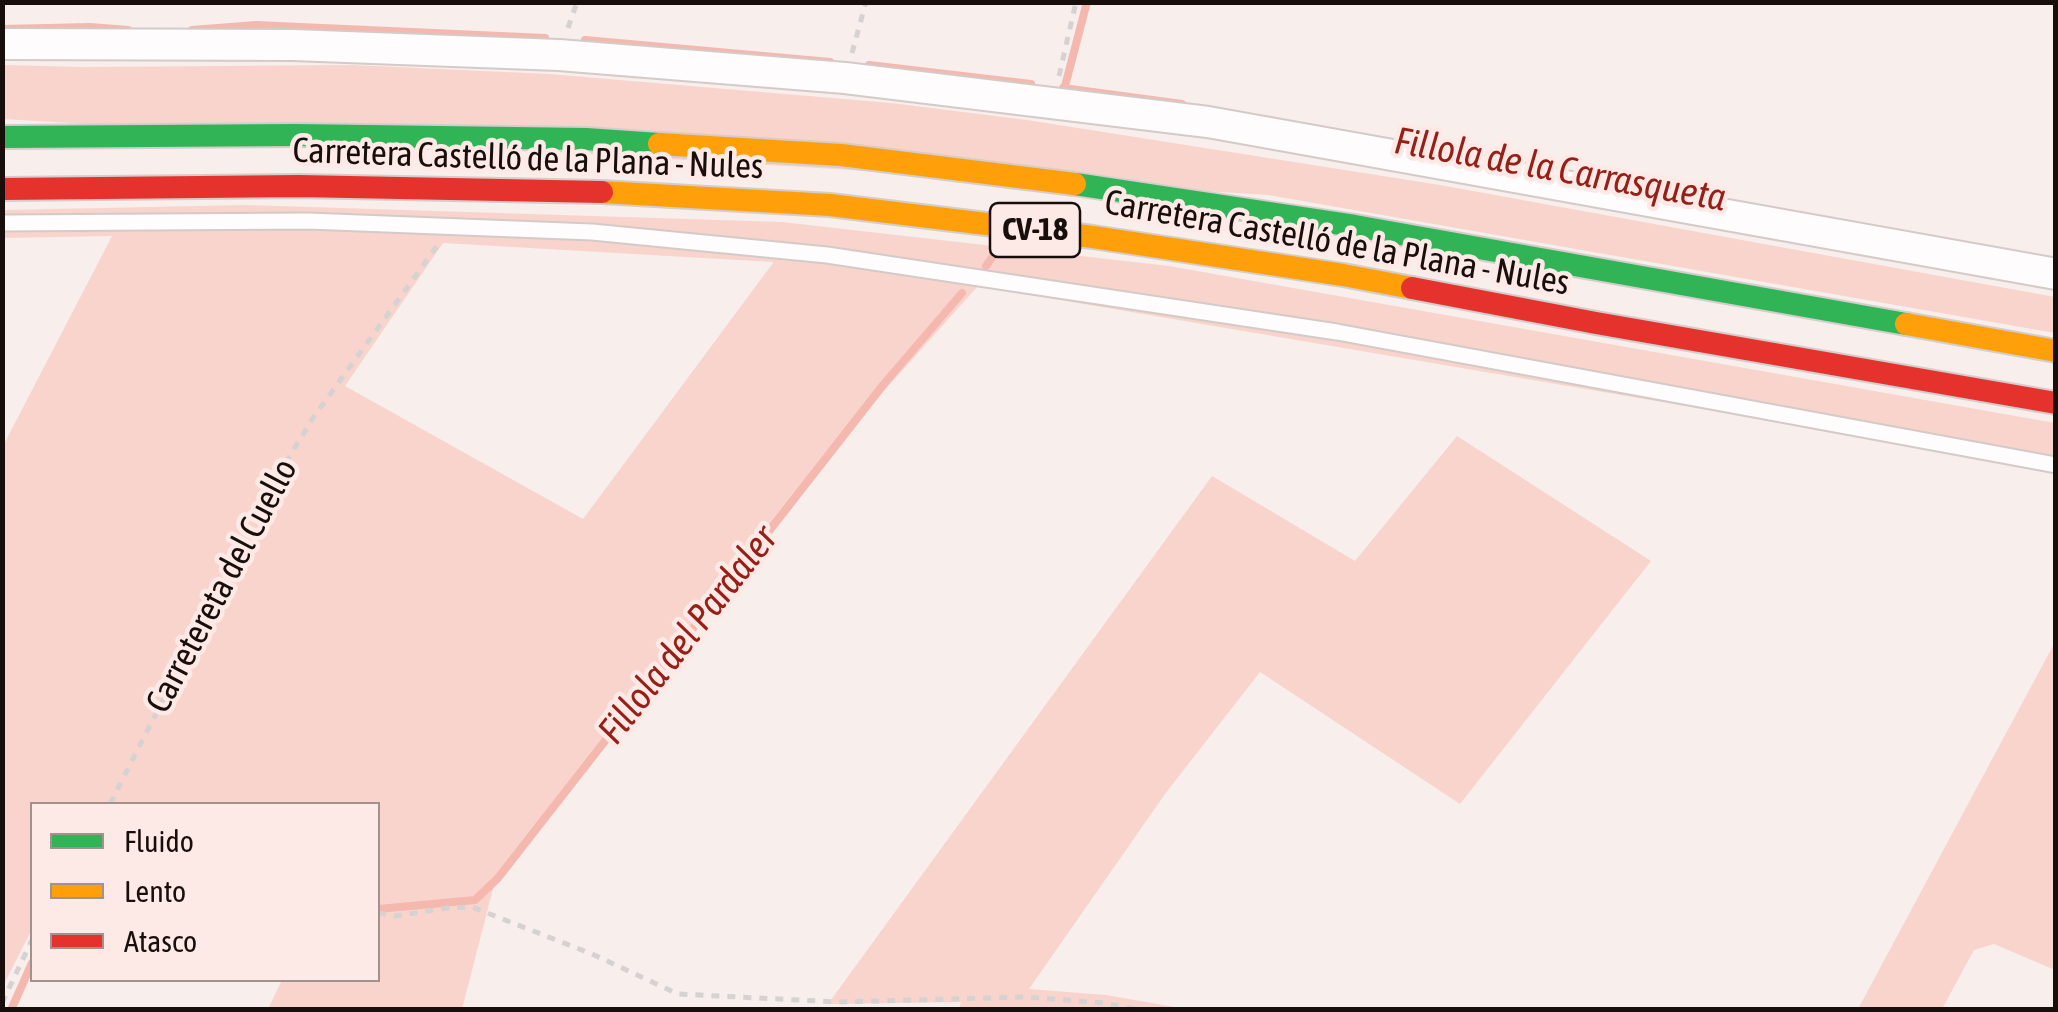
<!DOCTYPE html>
<meta charset="utf-8">
<style>
body{margin:0}
#map{position:relative;width:2058px;height:1012px;overflow:hidden;background:#f8eeec;font-family:"Asap Condensed",sans-serif}
canvas{display:block}
.frame{position:absolute;inset:0;border:5px solid #180e0c;pointer-events:none}
.legend{position:absolute;left:30px;top:802px;width:350px;height:180px;box-sizing:border-box;background:#fdeae7;border:2px solid #a1928f;margin:0;padding:12px 18px;list-style:none;font-size:30px;color:#180e0c}
.legend li{display:flex;align-items:center;gap:20px;height:50px}
.legend b{width:50px;border:2px solid #a1928f}
</style>
<div id="map">
<canvas width="2058" height="1012"></canvas>
<div class="frame"></div>
<ul class="legend">
<li><b style="height:12px;background:#30b455"></b>Fluido</li>
<li><b style="height:12px;background:#ff9f0a"></b>Lento</li>
<li><b style="height:12px;background:#e5322d"></b>Atasco</li>
</ul>
</div>
<script>
const ctx = document.querySelector('canvas').getContext('2d');
ctx.lineJoin = 'round';
function fillPath(path, color) { ctx.fillStyle = color; ctx.fill(path, 'evenodd'); }
const poly = rows => new Path2D(rows.map(r => 'M' + r).join(''));
function stroke(path, color, width, dash) { ctx.strokeStyle = color; ctx.lineWidth = width; ctx.lineCap = dash ? 'butt' : 'round'; ctx.setLineDash(dash || []); ctx.stroke(path); }
function write(font, color, halo, rows, align = 'center') {
  ctx.font = font + ' "Asap Condensed",sans-serif'; ctx.lineWidth = 9; ctx.setLineDash([]); ctx.textBaseline = 'middle'; ctx.strokeStyle = halo; ctx.fillStyle = color; for (const [text, x, y, turn = 0] of rows) {
    ctx.save(); ctx.translate(x, y); ctx.rotate((+turn || 0) * Math.PI / 180); ctx.textAlign = isNaN(turn) ? turn : align; if (halo) ctx.strokeText(text, 0, 0); ctx.fillText(text, 0, 0); ctx.restore();
  }
}
fillPath(poly([
 [3,65,84,67,353,65,549,74,891,103,1027,120,1440,185,2055,297,2055,333,1268,195,3,119],
 [247,205,782,222,1169,266,2055,423,2055,474,1898,442,978,286,883,392,493,889,462,1009,268,1009,282,980,378,980,378,804,32,804,32,929,3,986,3,446,112,236,3,238,3,210],
 [443,243,773,262,773,263,583,519,345,386],
 [1457,436,1651,561,1460,804,1260,672,1165,794,1029,989,1106,995,1186,1009,959,1009,961,1002,828,1004,1212,476,1355,561],
 [2055,642,2055,970,1994,944,1974,950,1942,1009,1858,1009]
]), '#f9d4cd');
stroke(poly([
 [2,29,90,27,128,30],
 [192,30,256,25,545,38],
 [585,40,830,62],
 [869,65,1031,84],
 [1063,88,1182,104],
 [1064,90,1087,2],
 [986,266,993,256],
 [378,909,475,900,498,878,883,385,962,293],
 [11,1010,32,963]
]), '#f4b8af', 8);
const lane = poly([
 [2,223,308,221,592,232,827,255,1337,332,2056,465]
]);
const street = poly([
 [2,44,293,45,559,55,845,78,1208,122,2056,274]
]);
const fast = poly([
 [2,137,295,135,586,139,659,144],
 [1075,184,1355,226,1906,324]
]);
const slow = poly([
 [659,144,841,155,1075,184],
 [602,192,830,205,1093,237,1343,275,1412,288],
 [1906,324,2056,351]
]);
const jam = poly([
 [2,189,299,186,602,192],
 [1412,288,1596,323,2056,403]
]);
stroke(lane, '#d4cac8', 19);
stroke(street, '#d4cac8', 34);
stroke(fast, '#d3cdcc', 26);
stroke(slow, '#d3cdcc', 26);
stroke(jam, '#d3cdcc', 26);
stroke(poly([
 [568,28,577,2],
 [852,53,866,2],
 [1059,76,1076,2],
 [110,804,196,635,243,532,313,418,437,246],
 [378,913,395,916,447,908,472,907,592,954,678,994,838,1002,1027,997,1103,1003,1140,1010],
 [2,1003,32,940]
]), '#d5d2d1', 5, [8, 8]);
stroke(lane, '#fefcfc', 15);
stroke(street, '#fefcfc', 30);
stroke(fast, '#30b455', 22);
stroke(slow, '#ff9f0a', 22);
stroke(jam, '#e5322d', 22);
for (const [x, y, w] of [
 [1035,230,90]
]) { const box = new Path2D(); box.roundRect(x - w / 2, y - 27, w, 54, 8); ctx.fillStyle = '#fdeae7'; ctx.fill(box); stroke(box, '#180e0c', 2.5); }
write('bold 32px', '#180e0c', null, [
 ["CV-18",1035,230]
]);
write('35px', '#180e0c', '#fdeae7', [
 ["Carretera Castelló de la Plana - Nules",528,159,2],
 ["Carretera Castelló de la Plana - Nules",1337,243,10],
 ["Carretereta del Cuello",222,586,-62]
]);
write('italic 38px', '#962018', '#fdeae7', [
 ["Fillola de la Carrasqueta",1560,170,10],
 ["Fillola del Pardaler",688,635,-52]
]);
</script>
